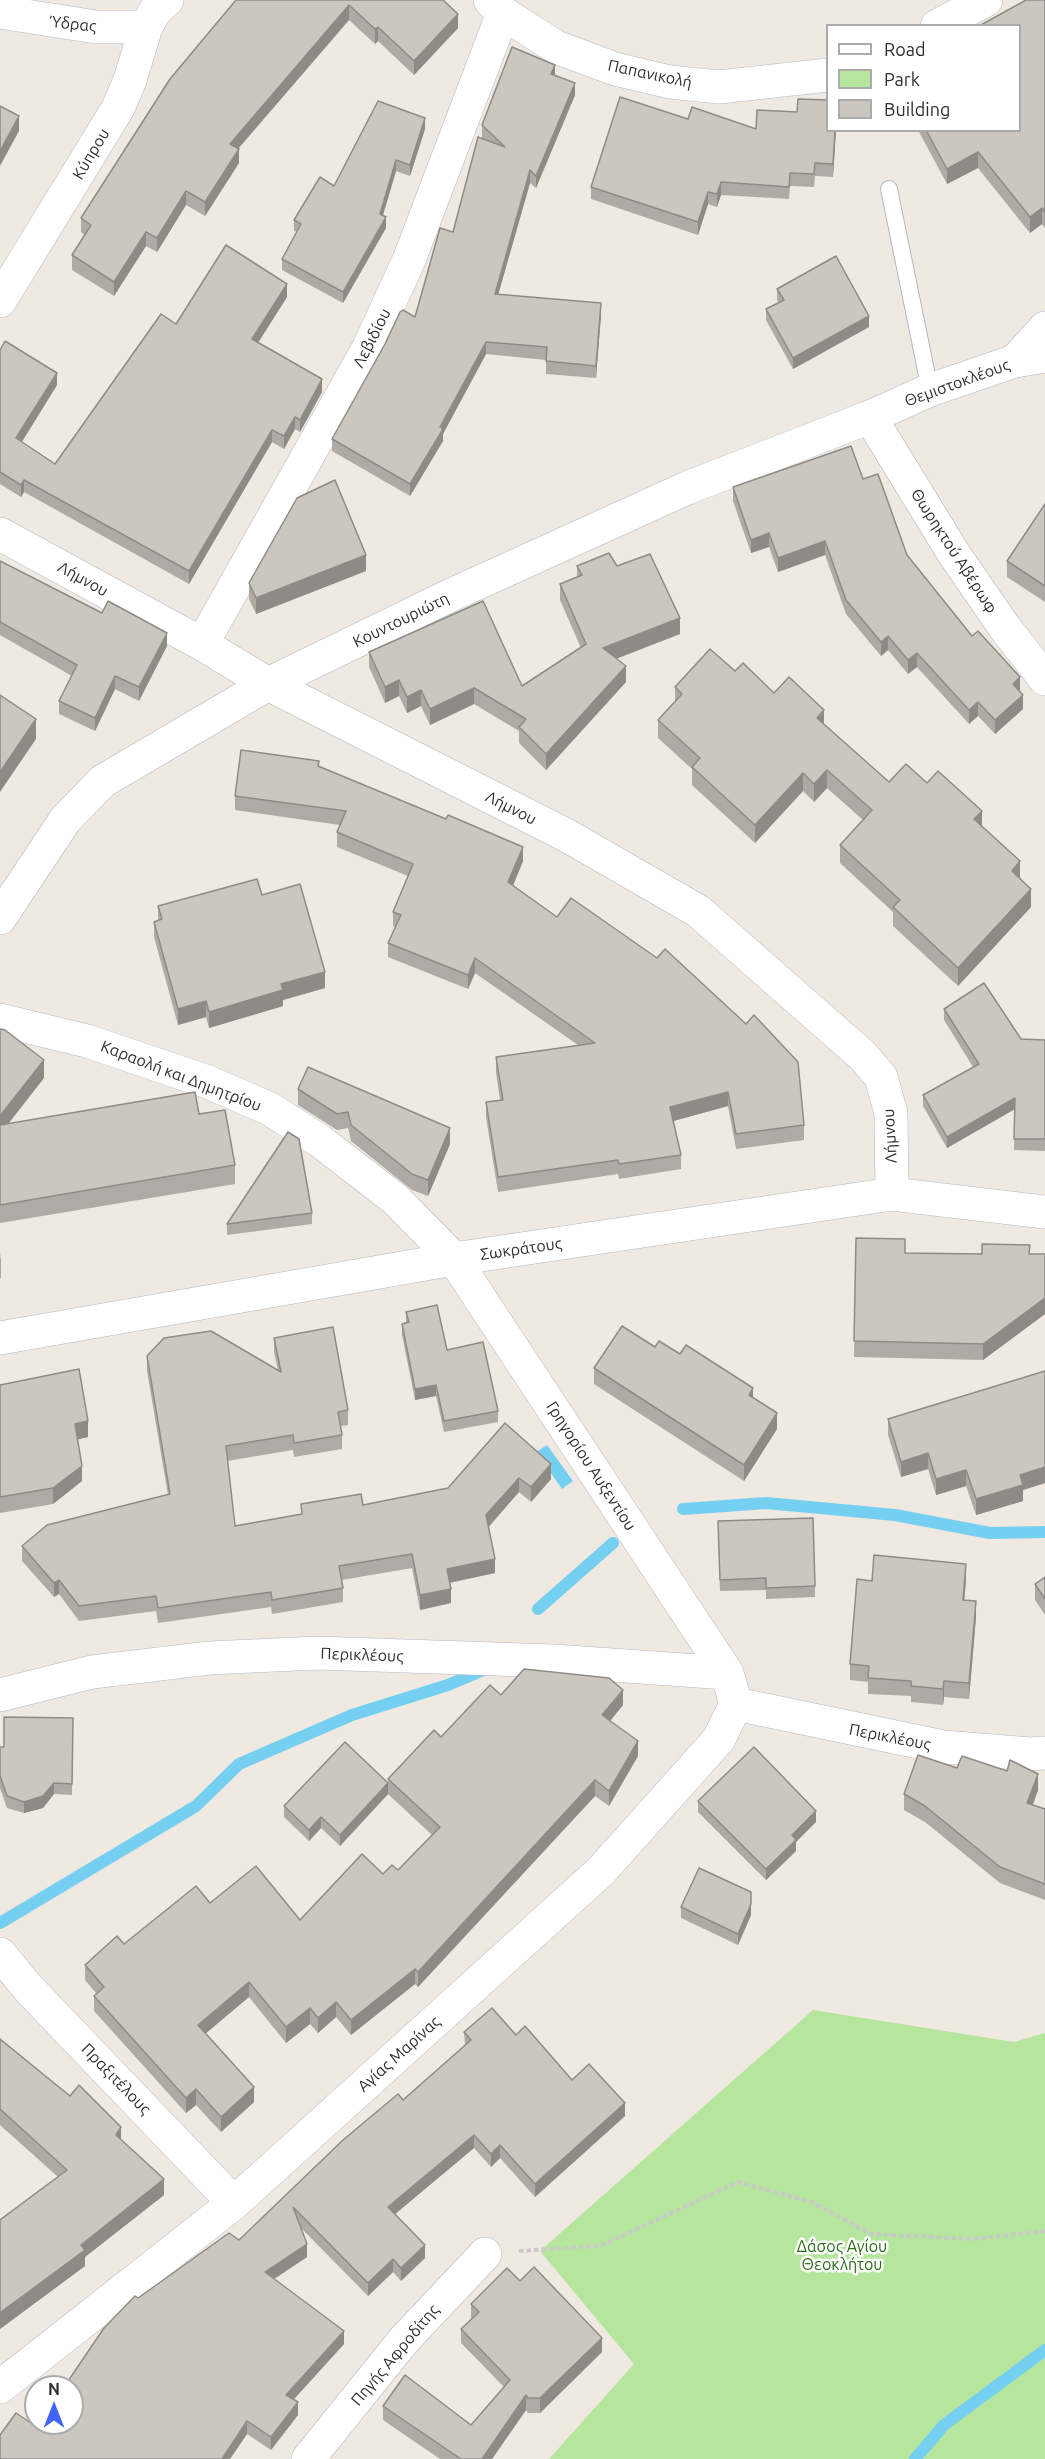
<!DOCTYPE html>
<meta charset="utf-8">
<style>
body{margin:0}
#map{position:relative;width:1045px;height:2459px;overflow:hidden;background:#efe9e1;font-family:Ubuntu,sans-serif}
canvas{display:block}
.legend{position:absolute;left:826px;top:24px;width:195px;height:108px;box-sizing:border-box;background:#fff;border:2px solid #ababab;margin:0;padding:8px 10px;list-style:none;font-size:18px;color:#2e2e2e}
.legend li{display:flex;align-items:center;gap:12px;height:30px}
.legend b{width:30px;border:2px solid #ababab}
.north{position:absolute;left:24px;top:2375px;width:60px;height:60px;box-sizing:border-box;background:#fff;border:2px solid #ababab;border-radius:50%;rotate:0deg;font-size:16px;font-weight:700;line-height:24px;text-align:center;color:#2e2e2e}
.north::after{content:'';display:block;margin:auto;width:21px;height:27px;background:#4264fb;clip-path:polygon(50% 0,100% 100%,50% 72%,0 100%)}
</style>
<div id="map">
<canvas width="1045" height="2459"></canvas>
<ul class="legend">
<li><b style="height:8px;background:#fff"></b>Road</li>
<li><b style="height:16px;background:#b6e59e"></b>Park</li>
<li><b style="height:16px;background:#cbc7bf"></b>Building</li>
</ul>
<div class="north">N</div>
</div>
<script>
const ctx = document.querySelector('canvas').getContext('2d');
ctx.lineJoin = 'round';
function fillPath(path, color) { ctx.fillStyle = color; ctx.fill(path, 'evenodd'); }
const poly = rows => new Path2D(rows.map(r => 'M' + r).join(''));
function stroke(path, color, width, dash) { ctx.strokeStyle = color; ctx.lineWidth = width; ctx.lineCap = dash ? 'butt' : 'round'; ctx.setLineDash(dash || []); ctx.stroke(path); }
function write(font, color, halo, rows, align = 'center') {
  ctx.font = font + ' Ubuntu,sans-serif'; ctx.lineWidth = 5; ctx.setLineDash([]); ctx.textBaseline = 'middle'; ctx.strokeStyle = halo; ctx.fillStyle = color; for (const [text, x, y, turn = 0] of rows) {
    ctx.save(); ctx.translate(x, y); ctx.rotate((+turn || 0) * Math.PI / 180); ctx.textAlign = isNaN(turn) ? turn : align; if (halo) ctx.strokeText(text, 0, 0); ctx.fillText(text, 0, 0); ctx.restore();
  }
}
fillPath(poly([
 [813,2010,1014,2042,1045,2033,1045,2459,549,2459,634,2364,540,2251]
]), '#b6e59e');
fillPath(poly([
 [547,1445,573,1481,562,1489,536,1452]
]), '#75cff0');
stroke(poly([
 [683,1509,766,1503,895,1515,990,1533,1045,1532],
 [538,1609,613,1543],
 [0,1923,196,1806,239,1764,352,1715,448,1685,486,1669],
 [915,2459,944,2425,1045,2350]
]), '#75cff0', 12);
const service = poly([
 [889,189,930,390]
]);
const minor = poly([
 [490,0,503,13,556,47,615,69,670,82,719,87,828,75],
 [0,12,96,27,146,27],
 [937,26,986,0],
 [0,301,118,108,130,80,146,27,155,11,167,0],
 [1015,361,1045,328],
 [870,417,954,554,1005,628,1045,679],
 [0,534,202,644,268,684,566,835,698,911,862,1055,881,1077,891,1113,892,1194],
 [202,644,369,347,409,260,503,13],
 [0,1020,87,1041,208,1082,270,1109,320,1141,395,1199,454,1259,727,1673,736,1704,719,1739,601,1871,234,2203,0,2387],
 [0,1338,454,1259,892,1194,1045,1212],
 [0,1695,92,1672,210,1658,317,1653,554,1661,727,1673],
 [736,1704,943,1747,1030,1754,1045,1753],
 [0,1954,29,1989,234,2203],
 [308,2459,404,2340,485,2254]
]);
const tertiary = poly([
 [0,918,65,820,103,781,268,684,449,596,687,488,870,417,930,390,1015,361,1045,356]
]);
stroke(service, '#b4b7c1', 18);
stroke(minor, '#b4b7c1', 34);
stroke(tertiary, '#b4b7c1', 34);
stroke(poly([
 [519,2251,600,2246,738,2182,812,2202,871,2234,974,2239,1045,2231]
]), '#c9c9c9', 4, [4.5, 3]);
stroke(service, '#fff', 16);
stroke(minor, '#fff', 33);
stroke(tertiary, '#fff', 33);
fillPath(poly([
 [236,0,443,0,458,28,414,75,378,41,375,44,349,20,238,149,239,163,205,216,186,205,157,252,146,246,114,296,72,270,72,255,85,235,81,232,81,218],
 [1045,0,1045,228,1042,224,1030,233,978,168,947,184,918,130,1020,130],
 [555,75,575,95,536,188,530,183,498,294,601,315,596,378,546,374,546,360,486,354,443,434,443,441,410,496,332,451,332,439,415,317,453,232,483,139,482,138,482,125],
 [688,119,756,129,836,130,833,177,815,176,814,187,790,186,789,199,721,195,717,207,708,204,698,235,591,199,591,187],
 [425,129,410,176,396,171,383,215,386,228,343,303,282,270,282,259,297,232,294,231,294,220,334,186],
 [777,289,869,327,793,369,766,320,766,309,779,303,777,300],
 [287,297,258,343,322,392,300,432,295,429,284,449,272,442,189,584,24,492,21,497,0,484,0,350,57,385,22,442,55,464,176,324],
 [863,479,907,555,972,636,1020,691,1023,709,995,734,978,716,969,724,917,667,908,674,888,650,881,656,846,614,825,555,778,572,769,547,751,553,733,501,733,487],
 [1045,504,1045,602,1007,577,1007,561],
 [0,561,167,646,139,701,115,689,95,731,59,714,59,701,72,676,0,635],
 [577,566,617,566,680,634,616,658,626,682,546,770,519,743,519,731,474,704,430,725,421,706,407,713,399,696,385,703,369,667,369,652,522,686,581,648,560,600,560,584,577,577],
 [366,571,256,614,249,599,249,583],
 [735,671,774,693,824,724,889,782,927,783,982,826,1020,879,1031,907,958,986,893,926,893,912,840,863,840,845,863,820,827,788,814,802,803,791,755,843,692,785,692,769,658,738,658,720,675,702,675,687],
 [319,766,523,861,513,886,804,1125,804,1140,736,1149,728,1106,673,1121,681,1155,681,1169,619,1179,618,1174,498,1192,486,1117,486,1102,500,1100,496,1072,496,1057,578,1045,475,973,468,989,388,957,388,943,395,927,393,926,393,912,408,876,337,847,337,832,340,825,235,810,235,796],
 [262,895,325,988,283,1000,283,1006,209,1028,206,1017,178,1025,154,937,154,922,158,920,158,906],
 [944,1009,1021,1039,1045,1040,1045,1151,1014,1150,1015,1109,947,1148,923,1106,923,1095,973,1067,944,1020],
 [0,1029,44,1078,9,1123,199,1114,235,1165,235,1184,0,1223],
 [298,1089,450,1144,428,1196,412,1190,351,1141,348,1128,337,1130,298,1105],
 [312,1213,312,1224,227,1235,227,1224],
 [856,1238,905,1253,982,1254,1045,1254,1045,1314,983,1360,854,1357],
 [0,1253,1,1260,1,1278,0,1278],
 [406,1312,447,1350,498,1411,498,1422,444,1432,436,1396,415,1400,402,1335,402,1324,406,1323],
 [274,1338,348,1410,348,1425,340,1426,342,1435,342,1449,294,1457,293,1450,227,1461,235,1526,301,1515,301,1504,363,1505,448,1488,505,1423,551,1479,531,1502,519,1492,489,1527,495,1573,450,1583,451,1603,420,1610,412,1568,342,1580,343,1588,343,1602,272,1614,271,1607,158,1623,156,1611,79,1621,59,1594,54,1597,22,1561,22,1546,168,1495,147,1371,147,1356,278,1370,274,1352],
 [655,1347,680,1354,753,1397,777,1429,744,1481,594,1384,594,1368],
 [1045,1371,1045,1483,1023,1490,1023,1501,976,1515,966,1486,936,1495,928,1469,901,1477,888,1435,888,1419],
 [0,1385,88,1437,78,1439,82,1481,53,1504,0,1513],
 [718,1533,815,1586,815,1597,766,1599,766,1590,720,1591],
 [1045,1577,1045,1615,1035,1600,1035,1584],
 [966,1580,964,1600,976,1617,969,1699,944,1697,943,1705,911,1702,911,1696,868,1694,868,1682,850,1680,850,1664,872,1581],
 [501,1695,623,1705,610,1721,638,1756,609,1806,595,1796,418,1987,415,1984,351,2035,336,2017,318,2033,310,2024,286,2043,249,1997,205,2033,254,2102,221,2132,196,2105,186,2113,94,2011,94,1996,96,1993,85,1980,85,1965,124,1944,210,1903,300,1920,383,1874,398,1870,432,1835,388,1794,340,1846,321,1828,309,1841,284,1817,284,1806,388,1783,388,1779,441,1737],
 [73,1718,72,1795,54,1794,43,1808,24,1813,7,1808,0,1788,0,1747,4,1747],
 [957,1768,1007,1771,1038,1790,1033,1805,1045,1809,1045,1900,1000,1883,925,1822,904,1810,904,1794],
 [698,1801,816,1822,796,1842,796,1851,766,1880,698,1812],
 [681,1907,751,1915,738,1945,681,1918],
 [464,2032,516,2035,572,2080,625,2116,535,2197,500,2158,491,2167,474,2148,395,2214,425,2258,401,2281,393,2272,368,2296,301,2228,307,2257,274,2279,344,2344,294,2399,298,2415,271,2450,247,2434,230,2459,0,2459,37,2427,138,2298,239,2240,403,2100,465,2045],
 [0,2039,121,2140,164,2195,85,2257,85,2266,0,2329,0,2220,58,2177,0,2125],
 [520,2281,602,2352,540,2413,528,2413,526,2410,492,2459,440,2459,383,2420,383,2406,471,2425,504,2387,461,2343,461,2329,471,2319,471,2304]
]), '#afaba4');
fillPath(poly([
 [349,5,349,20,230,158,230,144],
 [458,14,458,28,414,75,414,61],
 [378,27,378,41,375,44,375,29],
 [555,65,555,77,551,74],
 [575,83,575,95,536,188,536,176],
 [19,116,19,131,0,166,0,151],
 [425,118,425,129,410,176,410,165],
 [835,130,836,130,833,177,833,164],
 [239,149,239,163,205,216,205,202],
 [978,152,978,168,947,184,947,169],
 [396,160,396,171,380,225,380,214],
 [530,170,530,183,495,306,495,294],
 [721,182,721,195,717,207,717,194],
 [186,191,186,205,157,252,157,238],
 [708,192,708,204,698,235,698,222],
 [1042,208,1042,224,1030,233,1030,217],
 [386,217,386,228,343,303,343,292],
 [146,232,146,246,114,296,114,282],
 [287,284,287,297,252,352,252,339],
 [601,303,601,315,596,378,596,366],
 [869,316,869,327,793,369,793,358],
 [486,342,486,354,443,434,443,441,410,496,410,484],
 [57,373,57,385,16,451,16,438],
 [322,379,322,392,300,432,300,420],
 [295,417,295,429,284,449,284,436],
 [272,430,272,442,189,584,189,571],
 [24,480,24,492,21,497,21,485],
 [769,533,769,547,751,553,751,540],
 [825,541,825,555,778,572,778,558],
 [366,555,366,571,256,614,256,598],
 [680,618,680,634,603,664,603,648],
 [167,633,167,646,139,701,139,687],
 [888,636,888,650,881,656,881,642],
 [917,653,917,667,908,674,908,660],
 [626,666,626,682,546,770,546,754],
 [115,676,115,689,95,731,95,718],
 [1020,677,1020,691,1013,698,1013,684],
 [399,680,399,696,385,703,385,687],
 [474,688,474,704,430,725,430,709],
 [421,690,421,706,407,713,407,697],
 [1023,695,1023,709,995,734,995,720],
 [978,702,978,716,969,724,969,710],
 [824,710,824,728,817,718],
 [36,719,36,739,0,792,0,772],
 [827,770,827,788,814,802,814,784],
 [803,773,803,791,755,843,755,825],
 [982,811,982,829,974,819],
 [523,847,523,861,508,897,508,882],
 [1020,861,1020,879,1012,871],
 [1031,889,1031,907,958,986,958,968],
 [475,958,475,973,468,989,468,975],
 [325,972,325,988,283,1000,283,1006,209,1028,209,1012,281,984],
 [206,1001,206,1017,178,1025,178,1009],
 [44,1060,44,1078,0,1134,0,1116],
 [728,1092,728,1106,670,1122,670,1107],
 [1015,1098,1015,1109,947,1148,947,1137],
 [450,1128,450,1144,428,1196,428,1180],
 [1045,1298,1045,1314,983,1360,983,1344],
 [436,1385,436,1396,415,1400,415,1389],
 [753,1388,753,1404,749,1395],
 [777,1413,777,1429,744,1481,744,1465],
 [88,1421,88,1437,75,1440,75,1424],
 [928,1453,928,1469,901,1477,901,1462],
 [551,1464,551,1479,531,1502,531,1487],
 [82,1466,82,1481,53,1504,53,1488],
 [1045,1467,1045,1483,1023,1490,1023,1501,976,1515,976,1499,1020,1475],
 [966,1470,966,1486,936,1495,936,1479],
 [519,1478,519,1492,486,1529,486,1515],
 [495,1559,495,1573,447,1583,447,1569],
 [966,1564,966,1580,963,1616,963,1600],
 [59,1580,59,1594,54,1597,54,1583],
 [451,1589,451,1603,420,1610,420,1595],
 [976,1601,976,1617,969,1699,969,1683],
 [944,1681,944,1697,943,1705,943,1689],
 [623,1690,623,1705,602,1731,602,1715],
 [638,1741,638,1756,609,1806,609,1791],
 [1038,1774,1038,1790,1027,1819,1027,1803],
 [595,1780,595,1796,418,1987,418,1972],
 [54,1783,54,1794,43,1808,24,1813,24,1802],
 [388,1783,388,1794,340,1846,340,1835],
 [816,1811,816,1822,796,1842,796,1851,766,1880,766,1869,792,1835],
 [321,1817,321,1828,309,1841,309,1830],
 [751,1904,751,1915,738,1945,738,1934],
 [415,1969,415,1984,351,2035,351,2020],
 [249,1982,249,1997,198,2040,198,2025],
 [336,2002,336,2017,318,2033,318,2018],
 [310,2008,310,2024,286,2043,286,2027],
 [254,2087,254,2102,221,2132,221,2117],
 [196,2089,196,2105,186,2113,186,2098],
 [625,2103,625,2116,535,2197,535,2184],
 [121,2127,121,2143,116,2135],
 [474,2135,474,2148,388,2220,388,2207],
 [500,2145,500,2158,491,2167,491,2154],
 [164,2179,164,2195,85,2257,85,2266,0,2329,0,2313,81,2245],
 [307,2244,307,2257,265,2285,265,2272],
 [425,2245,425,2258,401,2281,401,2268],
 [393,2259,393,2272,368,2296,368,2283],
 [344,2331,344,2344,286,2408,286,2395],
 [602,2338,602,2352,540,2413,540,2398],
 [526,2395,526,2410,492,2459,482,2459],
 [298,2402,298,2415,271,2450,271,2437],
 [247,2421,247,2434,230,2459,222,2459]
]), '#8e8b86');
const building = poly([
 [236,0,443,0,458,14,414,61,378,27,375,29,349,5,230,144,239,149,205,202,186,191,157,238,146,232,114,282,72,255,91,225,81,218,170,79,236,0],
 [1026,0,1045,0,1045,212,1042,208,1030,217,978,152,947,169,926,130,1020,130,1020,26,979,26,1026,0],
 [512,47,555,65,551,74,575,83,536,176,530,170,495,294,601,303,596,366,546,361,547,347,486,342,440,427,443,429,410,484,332,439,385,344,400,312,403,310,415,317,440,228,453,232,478,137,505,147,482,125,512,47],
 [620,97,688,119,692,107,756,129,757,110,797,112,798,99,828,100,828,130,835,130,833,164,815,163,814,174,790,173,789,187,721,182,717,194,708,192,698,222,591,187,620,97],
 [378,101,425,118,410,165,396,160,380,214,386,217,343,292,282,259,301,224,294,220,320,177,334,186,378,101],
 [0,106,19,116,0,151,0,106],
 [226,245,287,284,252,339,322,379,300,420,295,417,284,436,272,430,189,571,24,480,21,485,0,472,0,350,5,341,57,373,16,438,55,464,161,314,176,324,226,245],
 [836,256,869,316,793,358,766,309,784,300,777,289,836,256],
 [851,446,863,479,878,474,907,555,972,636,978,631,1020,677,1013,684,1023,695,995,720,978,702,969,710,917,653,908,660,888,636,881,642,846,600,825,541,778,558,769,533,751,540,733,487,851,446],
 [335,480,366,555,256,598,249,583,297,498,335,480],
 [1045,504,1045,586,1007,561,1045,504],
 [609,553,617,566,650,554,680,618,603,648,626,666,546,754,519,727,526,719,474,688,430,709,421,690,407,697,399,680,385,687,369,652,483,601,522,686,586,644,560,584,582,575,577,566,609,553],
 [0,561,102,613,108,601,167,633,139,687,115,676,95,718,59,701,77,665,0,622,0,561],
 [710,649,735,671,743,663,774,693,789,677,824,710,817,718,889,782,906,764,927,783,938,771,982,811,974,819,1020,861,1012,871,1031,889,958,968,893,907,900,900,840,845,872,810,827,770,814,784,803,773,755,825,692,767,700,758,658,720,682,694,675,687,710,649],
 [0,695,36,719,0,772,0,695],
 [241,750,319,761,318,766,446,819,448,815,523,847,508,882,557,917,571,898,657,958,665,949,746,1024,754,1015,798,1062,804,1125,736,1134,728,1092,670,1107,681,1155,619,1164,618,1160,498,1177,486,1102,503,1100,496,1057,595,1043,475,958,468,975,388,943,401,915,393,912,413,864,337,832,346,811,235,796,241,750],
 [257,879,262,895,300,884,325,972,281,984,283,990,209,1012,206,1001,178,1009,154,922,162,919,158,906,257,879],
 [984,983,1021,1039,1045,1040,1045,1139,1014,1139,1015,1098,947,1137,923,1095,979,1064,944,1009,984,983],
 [0,1029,5,1030,44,1060,0,1116,0,1029],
 [308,1067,450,1128,428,1180,412,1174,351,1125,348,1112,337,1114,298,1089,308,1067],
 [195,1092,199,1114,225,1110,235,1165,0,1205,0,1125,195,1092],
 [288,1132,299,1139,312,1213,227,1224,288,1132],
 [856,1238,905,1239,905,1253,982,1254,982,1244,1030,1245,1029,1254,1045,1254,1045,1298,983,1344,854,1341,856,1238],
 [437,1305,447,1350,483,1342,498,1411,444,1421,436,1385,415,1389,402,1324,409,1322,406,1312,437,1305],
 [622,1326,655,1347,659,1341,680,1354,686,1345,753,1388,749,1395,777,1413,744,1465,594,1368,622,1326],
 [333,1327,348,1410,338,1412,342,1435,294,1443,293,1435,226,1446,235,1526,302,1514,301,1504,361,1494,363,1505,448,1488,505,1423,551,1464,531,1487,519,1478,486,1515,495,1559,447,1569,451,1589,420,1595,412,1554,339,1566,343,1588,272,1600,271,1592,158,1608,156,1596,79,1606,59,1580,54,1583,22,1546,47,1525,170,1494,147,1356,164,1338,211,1331,281,1372,274,1338,333,1327],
 [79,1369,88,1421,75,1424,82,1466,53,1488,0,1497,0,1385,79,1369],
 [1045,1371,1045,1467,1020,1475,1023,1485,976,1499,966,1470,936,1479,928,1453,901,1462,888,1419,1045,1371],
 [813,1518,815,1586,766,1588,766,1578,720,1580,718,1521,813,1518],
 [874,1555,966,1564,963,1600,976,1601,969,1683,944,1681,943,1689,911,1686,911,1681,868,1678,869,1666,850,1664,857,1579,872,1581,874,1555],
 [1045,1577,1045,1599,1035,1584,1045,1577],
 [524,1669,609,1678,623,1690,602,1715,638,1741,609,1791,595,1780,418,1972,415,1969,351,2020,336,2002,318,2018,310,2008,286,2027,249,1982,198,2025,254,2087,221,2117,196,2089,186,2098,94,1996,104,1987,85,1965,117,1936,124,1944,196,1886,210,1903,256,1866,300,1920,362,1854,383,1874,392,1865,398,1870,440,1827,388,1779,434,1730,441,1737,490,1685,501,1695,524,1669],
 [4,1717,73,1718,72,1784,54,1783,43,1796,24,1802,7,1796,0,1776,0,1747,4,1747,4,1717],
 [345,1742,388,1783,340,1835,321,1817,309,1830,284,1806,345,1742],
 [754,1747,816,1811,792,1835,796,1840,766,1869,698,1801,754,1747],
 [918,1755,957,1768,962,1756,1007,1771,1010,1760,1038,1774,1027,1803,1045,1809,1045,1884,1000,1867,925,1806,904,1794,918,1755],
 [699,1868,751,1892,751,1904,738,1934,681,1907,699,1868],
 [492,2008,516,2035,525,2026,572,2080,589,2064,625,2103,535,2184,500,2145,491,2154,474,2135,388,2207,425,2245,401,2268,393,2259,368,2283,293,2207,307,2244,265,2272,344,2331,286,2395,298,2402,271,2437,247,2421,222,2459,0,2459,0,2435,16,2413,37,2427,40,2423,72,2423,72,2387,64,2387,104,2328,135,2296,138,2298,229,2233,239,2240,343,2140,398,2094,403,2100,471,2040,464,2032,492,2008],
 [0,2039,70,2096,79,2085,121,2127,116,2135,164,2179,81,2245,85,2250,0,2313,0,2220,67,2170,0,2109,0,2039],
 [534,2267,602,2338,540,2398,528,2398,526,2395,482,2459,461,2459,383,2406,405,2375,471,2425,510,2380,461,2329,479,2312,471,2304,507,2268,520,2281,534,2267]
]);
fillPath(building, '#cbc7bf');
stroke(building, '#8e8b86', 1.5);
write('16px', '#2e2e2e', '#fff', [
 ["Ύδρας",73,24,6],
 ["Παπανικολή",650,74,12],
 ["Κύπρου",91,154,-59],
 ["Λεβιδίου",372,338,-63],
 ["Θεμιστοκλέους",957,383,-20],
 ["Θωρηκτού Αβέρωφ",954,551,57],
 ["Λήμνου",83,579,29],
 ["Κουντουριώτη",401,620,-26],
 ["Λήμνου",511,808,27],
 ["Καραολή και Δημητρίου",181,1076,21],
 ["Λήμνου",890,1136,-93],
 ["Σωκράτους",521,1249,-8],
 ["Γρηγορίου Αυξεντίου",591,1466,57],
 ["Περικλέους",362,1655,2],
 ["Περικλέους",890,1737,11],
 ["Αγίας Μαρίνας",399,2054,-42],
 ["Πραξιτέλους",116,2079,46],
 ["Πηγής Αφροδίτης",395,2355,-50]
]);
write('16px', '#2c6e1b', '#fff', [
 ["Δάσος Αγίου",842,2247],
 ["Θεοκλήτου",842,2265]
]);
</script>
